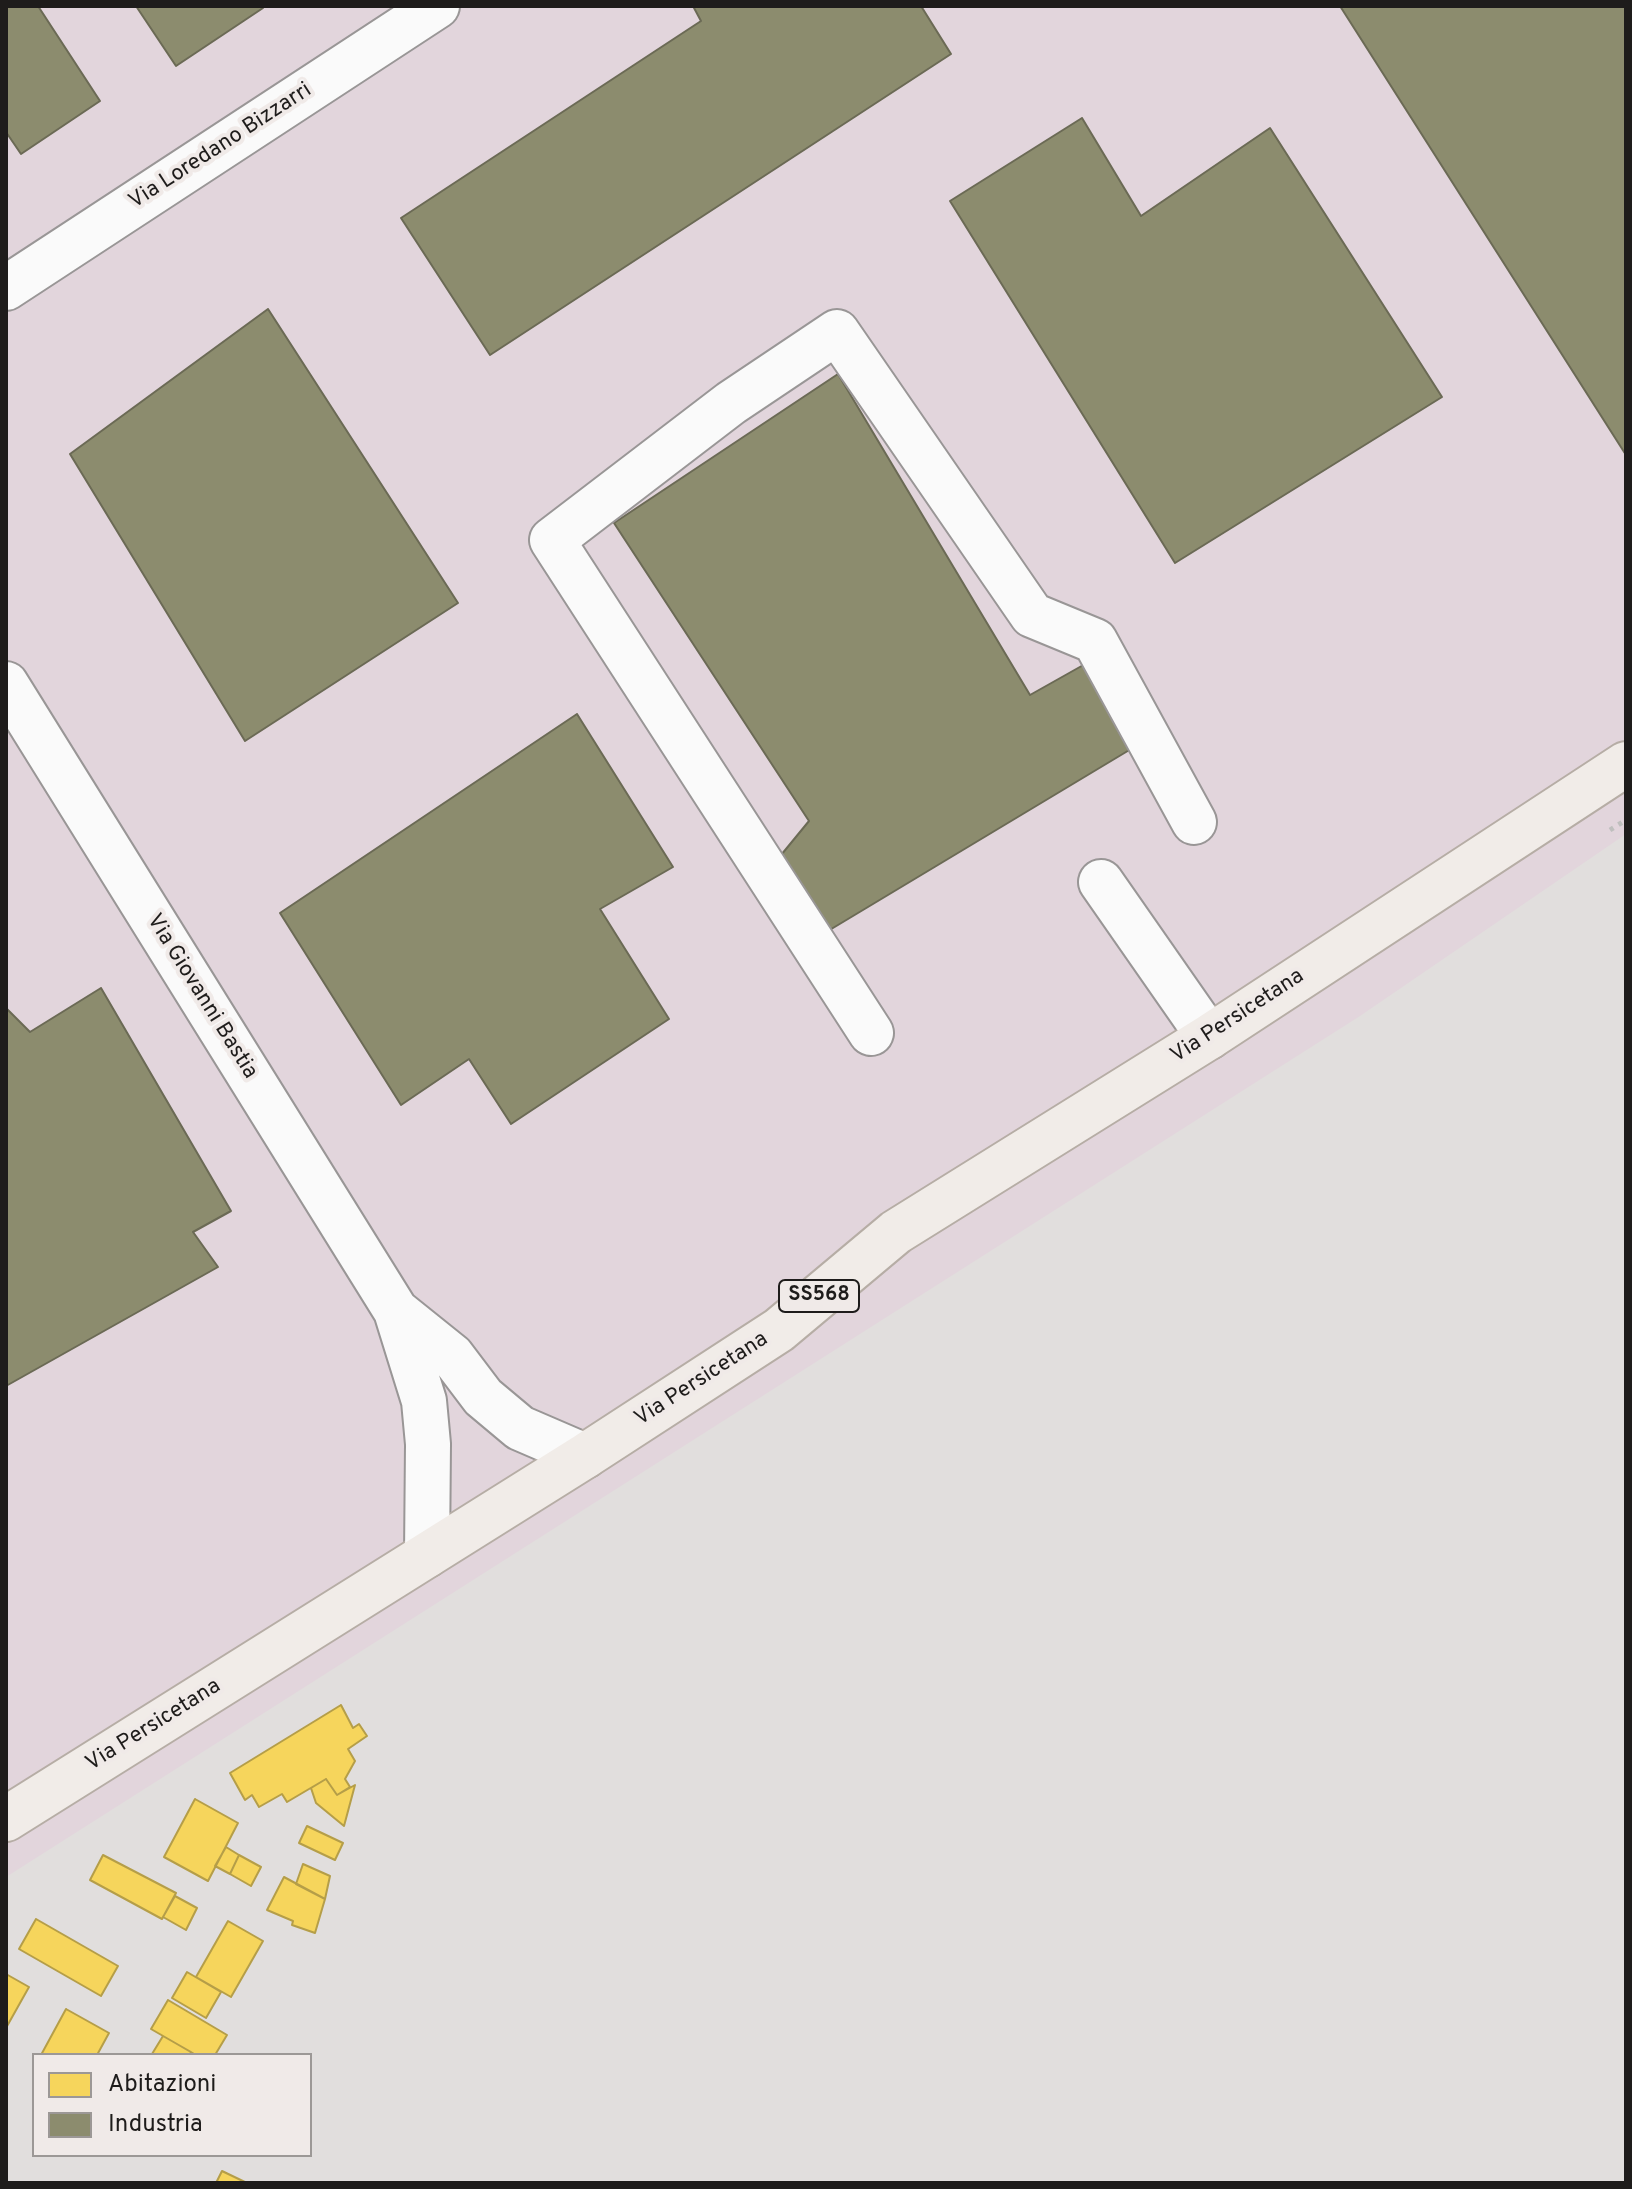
<!DOCTYPE html>
<style>
body{margin:0}
#map{position:relative;width:1632px;height:2189px;overflow:hidden;background:#e1dedd;font-family:Overpass,sans-serif}
canvas{display:block}
.frame{position:absolute;inset:0;border:8px solid #1e1c1b;pointer-events:none}
.legend{position:absolute;left:32px;top:2053px;width:280px;height:104px;box-sizing:border-box;background:#f0eae8;border:2px solid #9c9896;margin:0;padding:10px 14px;list-style:none;font-size:24px;color:#1e1c1b}
.legend li{display:flex;align-items:center;gap:16px;height:40px}
.legend b{width:40px;border:2px solid #9c9896}
</style>
<div id="map">
<canvas width="1632" height="2189"></canvas>
<div class="frame"></div>
<ul class="legend">
<li><b style="height:22px;background:#f6d55c"></b>Abitazioni</li>
<li><b style="height:22px;background:#8c8c6e"></b>Industria</li>
</ul>
</div>
<script>
const ctx = document.querySelector('canvas').getContext('2d');
ctx.lineJoin = 'round';
function fillPath(path, color) { ctx.fillStyle = color; ctx.fill(path, 'evenodd'); }
const poly = rows => new Path2D(rows.map(r => 'M' + r).join(''));
function stroke(path, color, width, dash) { ctx.strokeStyle = color; ctx.lineWidth = width; ctx.lineCap = dash ? 'butt' : 'round'; ctx.setLineDash(dash || []); ctx.stroke(path); }
function write(font, color, halo, rows, align = 'center') {
  ctx.font = font + ' Overpass,sans-serif'; ctx.lineWidth = 8; ctx.setLineDash([]); ctx.textBaseline = 'middle'; ctx.strokeStyle = halo; ctx.fillStyle = color; for (const [text, x, y, turn = 0] of rows) {
    ctx.save(); ctx.translate(x, y); ctx.rotate((+turn || 0) * Math.PI / 180); ctx.textAlign = isNaN(turn) ? turn : align; if (halo) ctx.strokeText(text, 0, 0); ctx.fillText(text, 0, 0); ctx.restore();
  }
}
fillPath(poly([
 [6,6,1626,6,1626,834,1360,1016,6,1877]
]), '#e2d5dc');
const homes = poly([
 [341,1705,353,1728,359,1724,367,1736,348,1749,355,1761,345,1779,350,1787,337,1795,326,1779,287,1802,282,1794,259,1807,252,1795,245,1800,230,1773,341,1705],
 [326,1779,337,1795,355,1785,344,1826,316,1803,311,1788,326,1779],
 [195,1799,238,1823,208,1881,164,1857,195,1799],
 [307,1826,343,1843,335,1860,299,1843,307,1826],
 [226,1847,239,1855,230,1874,215,1866,226,1847],
 [103,1855,176,1893,162,1919,90,1880,103,1855],
 [239,1855,261,1867,251,1886,230,1874,239,1855],
 [303,1864,330,1876,325,1899,296,1884,303,1864],
 [284,1877,325,1899,315,1933,292,1925,293,1921,267,1910,284,1877],
 [175,1896,197,1908,186,1930,163,1917,175,1896],
 [36,1919,118,1966,101,1996,19,1949,36,1919],
 [228,1921,263,1941,231,1997,196,1977,228,1921],
 [187,1972,221,1992,206,2018,172,1998,187,1972],
 [6,1974,29,1987,6,2028,6,1974],
 [168,2000,227,2035,215,2055,196,2055,151,2029,168,2000],
 [66,2009,109,2033,97,2055,41,2055,66,2009],
 [163,2036,191,2052,190,2055,152,2054,163,2036],
 [222,2171,247,2183,216,2183,222,2171]
]);
fillPath(homes, '#f6d55c');
stroke(homes, '#b59e48', 2);
const industry = poly([
 [6,6,38,6,100,101,21,154,6,132,6,6],
 [136,6,262,6,263,8,176,66,136,6],
 [693,6,921,6,951,54,490,355,401,218,701,21,693,6],
 [1340,6,1626,6,1626,455,1340,6],
 [1082,118,1141,216,1270,128,1442,397,1175,563,950,201,1082,118],
 [268,309,458,603,245,741,70,454,268,309],
 [838,374,1030,695,1094,659,1146,740,818,937,777,860,809,821,614,523,838,374],
 [577,714,673,867,600,909,669,1019,511,1124,469,1059,401,1105,280,913,577,714],
 [101,988,231,1211,193,1232,218,1267,6,1386,6,1008,30,1032,101,988]
]);
fillPath(industry, '#8c8c6e');
stroke(industry, '#6b6a55', 2);
const minor = poly([
 [6,288,437,6],
 [6,684,396,1311,424,1401,428,1444,427,1555],
 [1101,882,1209,1037],
 [871,1033,552,540,731,403,837,332,1032,615,1095,641,1194,822],
 [396,1311,452,1356,483,1397,520,1428,585,1456]
]);
const major = poly([
 [6,1819,585,1456,779,1330,896,1232,1209,1037,1626,764]
]);
stroke(minor, '#999696', 48);
stroke(major, '#b6ada5', 48);
stroke(poly([
 [1610,830,1626,820]
]), '#bfbfbe', 5, [4, 6]);
stroke(minor, '#fafafa', 44);
stroke(major, '#f1ece8', 44);
for (const [x, y, w] of [
 [819,1296,80]
]) { const box = new Path2D(); box.roundRect(x - w / 2, y - 16, w, 32, 6); ctx.fillStyle = '#f0eae8'; ctx.fill(box); stroke(box, '#1e1c1b', 2); }
write('bold 20px', '#1e1c1b', null, [
 ["SS568",819,1296]
]);
write('22px', '#1e1c1b', '#f0eae8', [
 ["Via Loredano Bizzarri",221,147,-33],
 ["Via Giovanni Bastia",201,997,58],
 ["Via Persicetana",1238,1017,-33],
 ["Via Persicetana",702,1380,-33],
 ["Via Persicetana",154,1726,-32]
]);
</script>
